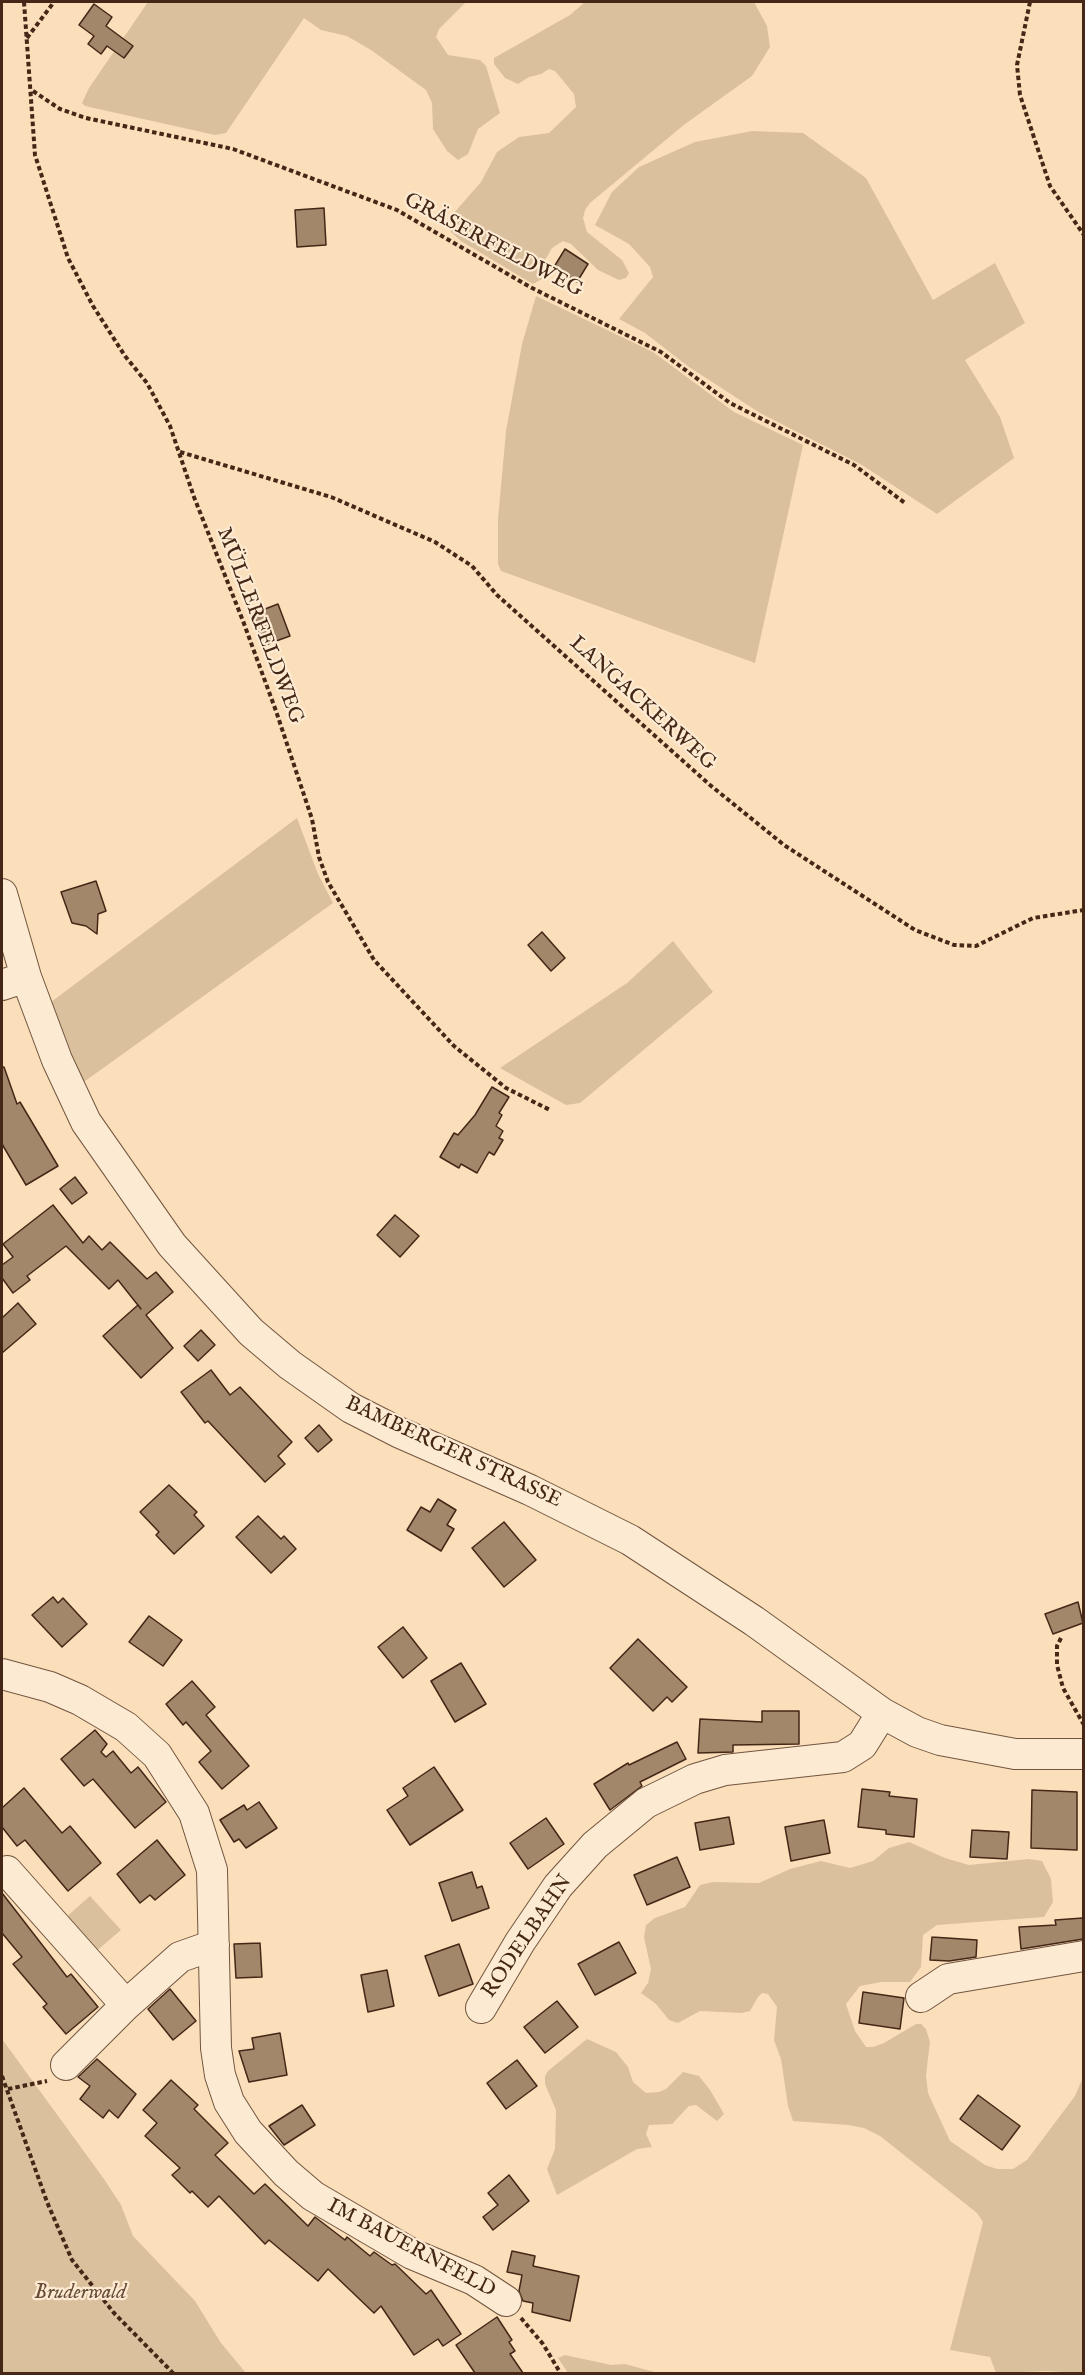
<!DOCTYPE html>
<meta charset="utf-8">
<style>
body{margin:0}
#map{position:relative;width:1085px;height:2375px;overflow:hidden;background:#fadfba;font-family:"IM FELL English",serif}
canvas{display:block}
.frame{position:absolute;inset:0;border:3px solid #442716;pointer-events:none}
</style>
<div id="map">
<canvas width="1085" height="2375"></canvas>
<div class="frame"></div>
</div>
<script>
const ctx = document.querySelector('canvas').getContext('2d');
ctx.lineJoin = 'round';
function fillPath(path, color) { ctx.fillStyle = color; ctx.fill(path, 'evenodd'); }
const poly = rows => new Path2D(rows.map(r => 'M' + r).join(''));
function stroke(path, color, width, dash) { ctx.strokeStyle = color; ctx.lineWidth = width; ctx.lineCap = dash ? 'butt' : 'round'; ctx.setLineDash(dash || []); ctx.stroke(path); }
function write(font, color, halo, rows, align = 'center') {
  ctx.font = font + ' "IM FELL English",serif'; ctx.lineWidth = 4.5; ctx.setLineDash([]); ctx.textBaseline = 'middle'; ctx.strokeStyle = halo; ctx.fillStyle = color; for (const [text, x, y, turn = 0] of rows) {
    ctx.save(); ctx.translate(x, y); ctx.rotate((+turn || 0) * Math.PI / 180); ctx.textAlign = isNaN(turn) ? turn : align; if (halo) ctx.strokeText(text, 0, 0); ctx.fillText(text, 0, 0); ctx.restore();
  }
}
fillPath(poly([
 [148,2,466,2,439,29,436,37,448,55,480,60,486,66,500,113,478,129,468,154,458,160,447,151,433,129,432,103,426,90,371,50,347,36,321,30,304,18,226,133,215,135,85,106,82,103,89,88],
 [585,2,754,2,767,26,770,47,752,76,685,124,590,203,585,210,583,218,587,232,622,260,629,273,626,278,619,280,598,270,571,244,563,241,552,248,545,260,542,279,533,284,461,241,451,232,449,224,453,214,481,182,497,152,519,137,549,133,576,107,574,94,555,71,549,69,541,74,529,77,518,84,505,78,494,64,494,58,570,15],
 [752,131,803,133,866,178,933,300,995,263,1025,323,965,360,1000,417,1014,458,937,514,862,465,760,413,689,367,645,333,619,319,653,277,650,267,629,244,595,225,612,192,639,167,695,142],
 [536,296,653,352,734,412,803,445,755,663,501,571,498,564,498,519,506,431,522,344],
 [297,818,318,874,333,903,81,1084,47,1005],
 [673,941,713,992,580,1103,566,1105,500,1068,627,983],
 [909,1842,945,1858,969,1865,1029,1859,1042,1861,1051,1879,1053,1902,1044,1917,937,1925,923,1935,921,1967,910,1982,881,1982,860,1986,846,2004,855,2031,866,2047,873,2047,884,2043,916,2024,921,2024,926,2029,930,2042,926,2075,928,2093,950,2141,985,2165,997,2169,1013,2169,1027,2160,1075,2096,1083,2077,1083,2373,1046,2371,996,2373,990,2357,950,2350,983,2222,977,2213,880,2136,864,2128,848,2125,793,2121,788,2106,781,2059,774,2040,777,2007,768,1994,762,1993,758,1997,750,2011,742,2013,700,2011,678,2023,669,2020,656,2004,641,1993,648,1983,651,1969,644,1937,646,1925,655,1918,685,1907,700,1885,713,1882,759,1883,790,1869,821,1861,850,1868,873,1861,889,1848],
 [90,1896,121,1930,94,1953,64,1919],
 [2,2039,104,2179,121,2205,133,2236,195,2301,221,2343,246,2373,2,2373],
 [587,2039,616,2052,628,2067,633,2082,646,2093,659,2092,666,2089,683,2072,699,2076,710,2090,724,2114,717,2121,696,2105,689,2106,672,2124,649,2125,646,2134,652,2147,637,2149,557,2195,547,2169,555,2149,556,2110,545,2084,545,2076,548,2071],
 [565,2355,611,2365,625,2364,658,2373,568,2373,558,2358]
]), '#dbc09e');
const building = poly([
 [94,4,112,17,106,26,133,46,124,58,107,46,101,54,88,44,94,36,79,25,94,4],
 [324,208,326,245,297,247,295,210,324,208],
 [565,249,588,264,577,282,554,267,565,249],
 [278,604,290,636,265,645,252,614,278,604],
 [96,881,106,911,98,914,97,934,86,926,72,923,61,892,96,881],
 [542,932,565,958,551,971,528,945,542,932],
 [2,1067,4,1067,17,1104,20,1102,58,1166,26,1185,2,1144,2,1067],
 [492,1087,509,1097,499,1113,502,1115,496,1126,503,1131,499,1138,503,1140,494,1155,489,1152,477,1173,461,1164,459,1168,440,1157,454,1133,458,1135,475,1115,492,1087],
 [75,1177,87,1193,72,1204,60,1189,75,1177],
 [53,1205,83,1243,89,1236,102,1250,110,1242,147,1279,156,1272,173,1292,146,1315,173,1348,141,1378,103,1336,138,1305,141,1309,118,1280,109,1289,66,1246,27,1276,30,1280,13,1293,2,1278,2,1265,13,1257,3,1244,53,1205],
 [395,1215,419,1236,400,1257,377,1235,395,1215],
 [18,1303,36,1324,2,1353,2,1318,18,1303],
 [201,1330,215,1345,198,1361,184,1346,201,1330],
 [211,1370,230,1395,240,1387,292,1442,278,1456,285,1464,265,1482,208,1421,205,1423,181,1392,211,1370],
 [319,1425,332,1440,318,1452,305,1438,319,1425],
 [169,1485,197,1512,194,1515,204,1526,174,1554,156,1535,159,1532,140,1512,169,1485],
 [438,1499,456,1510,447,1525,454,1529,441,1551,407,1530,421,1507,430,1512,438,1499],
 [258,1516,281,1539,284,1536,296,1549,271,1573,236,1537,258,1516],
 [504,1522,536,1560,504,1587,472,1548,504,1522],
 [53,1597,58,1603,63,1598,87,1624,62,1647,32,1615,53,1597],
 [1078,1602,1083,1623,1053,1634,1045,1614,1078,1602],
 [149,1616,182,1640,163,1666,129,1642,149,1616],
 [403,1627,427,1658,403,1678,378,1647,403,1627],
 [638,1639,687,1687,672,1702,667,1697,653,1711,610,1668,638,1639],
 [461,1663,486,1704,455,1722,431,1681,461,1663],
 [192,1681,215,1707,206,1715,249,1766,222,1789,199,1762,211,1751,186,1722,183,1725,166,1704,192,1681],
 [762,1711,799,1711,799,1744,733,1745,733,1752,698,1753,700,1719,762,1722,762,1711],
 [95,1730,107,1744,101,1752,106,1757,113,1751,131,1773,138,1767,166,1802,135,1828,93,1779,84,1786,61,1759,95,1730],
 [677,1742,686,1759,640,1782,642,1786,610,1810,594,1784,628,1763,629,1765,677,1742],
 [434,1767,463,1810,410,1845,387,1810,408,1796,403,1788,434,1767],
 [24,1788,62,1833,70,1826,101,1863,68,1891,25,1840,17,1846,2,1827,2,1808,24,1788],
 [862,1789,890,1792,889,1796,917,1799,914,1837,886,1834,886,1830,858,1827,862,1789],
 [1032,1790,1077,1792,1077,1850,1031,1848,1032,1790],
 [259,1802,277,1828,246,1848,239,1839,234,1842,220,1820,244,1805,247,1810,259,1802],
 [729,1817,734,1844,700,1850,695,1823,729,1817],
 [546,1818,564,1844,528,1869,510,1843,546,1818],
 [824,1820,830,1853,791,1861,785,1827,824,1820],
 [972,1830,1009,1832,1007,1859,970,1857,972,1830],
 [157,1840,185,1875,155,1900,150,1895,140,1903,117,1874,157,1840],
 [677,1857,690,1887,647,1905,634,1875,677,1857],
 [472,1872,477,1888,482,1886,489,1908,452,1921,439,1883,472,1872],
 [2,1893,67,1977,71,1974,98,2007,66,2034,43,2007,47,2004,13,1964,22,1957,2,1933,2,1893],
 [1083,1918,1083,1939,1021,1949,1019,1927,1056,1925,1055,1920,1083,1918],
 [932,1937,977,1940,976,1957,949,1961,930,1960,932,1937],
 [619,1942,636,1973,595,1995,578,1964,619,1942],
 [260,1943,262,1977,236,1978,234,1944,260,1943],
 [459,1944,473,1984,439,1996,425,1956,459,1944],
 [387,1970,394,2006,368,2012,361,1975,387,1970],
 [170,1989,196,2021,173,2040,148,2009,170,1989],
 [863,1992,904,1998,900,2029,859,2023,863,1992],
 [557,2001,578,2027,545,2053,524,2027,557,2001],
 [280,2033,287,2075,249,2082,239,2051,254,2049,252,2038,280,2033],
 [97,2059,136,2094,118,2118,109,2110,103,2118,80,2099,90,2086,78,2077,97,2059],
 [517,2060,537,2086,506,2109,487,2083,517,2060],
 [171,2080,198,2105,194,2109,228,2143,215,2155,254,2194,265,2184,308,2226,315,2217,345,2240,347,2237,370,2256,374,2252,392,2265,395,2264,426,2294,431,2290,461,2334,443,2346,438,2339,414,2355,381,2306,374,2313,328,2269,318,2281,269,2240,265,2244,219,2196,208,2207,192,2191,190,2193,172,2175,180,2168,145,2136,157,2123,143,2110,171,2080],
 [978,2095,1020,2126,1002,2150,960,2119,978,2095],
 [302,2105,315,2125,284,2145,269,2126,302,2105],
 [509,2175,529,2201,493,2230,483,2217,498,2205,488,2193,509,2175],
 [512,2251,535,2256,533,2266,579,2276,570,2321,532,2312,533,2303,523,2301,519,2291,522,2275,507,2272,512,2251],
 [497,2317,512,2340,509,2342,515,2351,510,2354,523,2373,475,2373,456,2345,497,2317]
]);
fillPath(building, '#a3876b');
stroke(building, '#442716', 1.5);
const minor = poly([
 [2,894,26,977,57,1060,86,1122,172,1245,251,1332,290,1365,351,1408,398,1432,530,1490,630,1540,754,1621,882,1713,917,1732,940,1740,1015,1754,1084,1754],
 [2,985,26,977],
 [2,1674,50,1687,80,1700,126,1727,157,1755,194,1813,212,1870,216,2048,220,2075,229,2102,248,2132,286,2173,313,2196,412,2254,474,2280,506,2301],
 [7,1871,126,2005,66,2065],
 [921,1997,948,1979,1084,1956],
 [126,2005,180,1957,214,1945],
 [481,2008,520,1942,558,1886,595,1845,646,1803,695,1779,725,1770,843,1757,862,1745,882,1713]
]);
stroke(minor, '#72553f', 32);
stroke(poly([
 [24,2,35,155,68,258,93,306,125,356,147,383,170,426,194,497,243,621,276,711,312,819,319,857,328,882,374,960,454,1046,506,1088,550,1110],
 [1030,2,1017,65,1020,95,1050,186,1084,235],
 [27,38,54,2],
 [33,91,60,109,86,118,233,149,397,210,530,287,661,352,730,403,854,465,905,503],
 [180,452,331,497,435,542,472,566,497,595,710,785,784,845,915,930,954,945,976,946,1033,918,1084,910],
 [1061,1638,1057,1646,1057,1665,1063,1688,1084,1725],
 [2,2076,47,2202,72,2260,114,2313,174,2374],
 [8,2089,47,2081],
 [521,2318,543,2344,561,2374]
]), '#442716', 4, [4.5, 3]);
stroke(minor, '#fcead2', 30);
write('21px', '#442716', '#fcead2', [
 ["GRÄSERFELDWEG",493,246,28],
 ["MÜLLERFELDWEG",259,626,69],
 ["LANGACKERWEG",642,704,42],
 ["BAMBERGER STRASSE",453,1453,25],
 ["RODELBAHN",528,1937,-56],
 ["IM BAUERNFELD",411,2249,28]
]);
write('italic 21px', '#6a4d38', '#fcead2', [
 ["Bruderwald",80,2294]
]);
</script>
